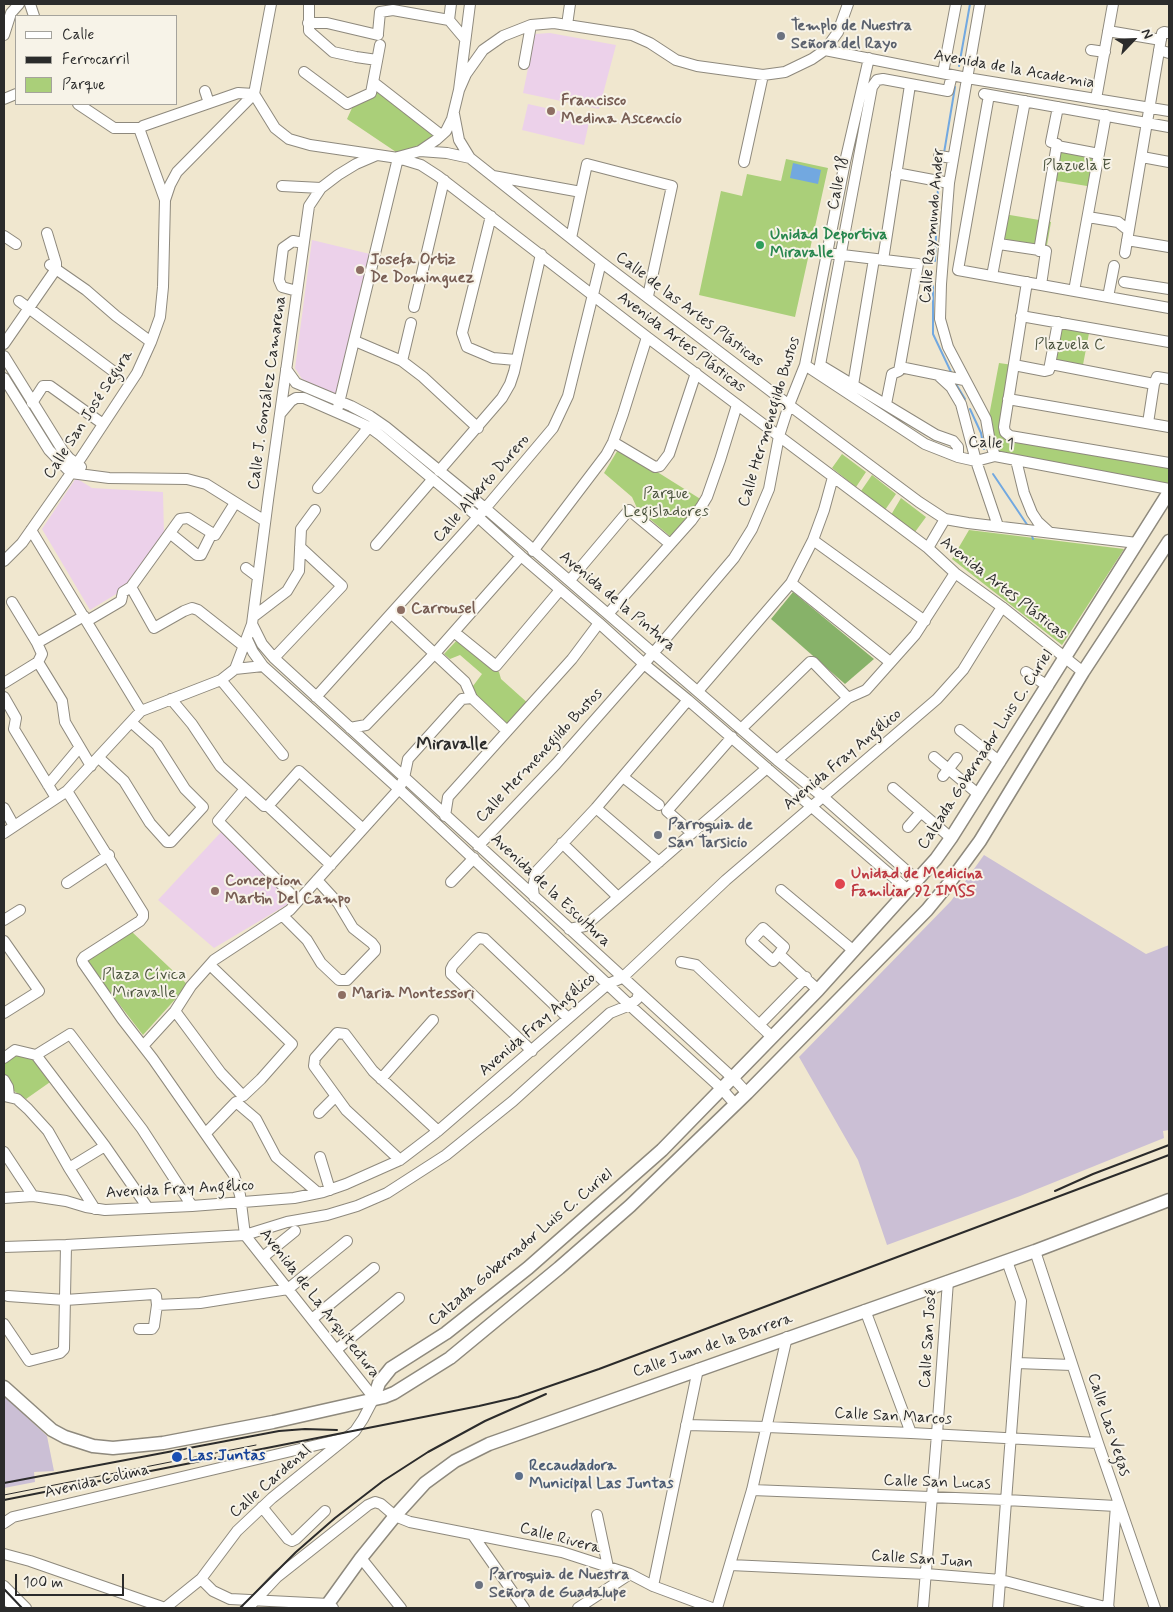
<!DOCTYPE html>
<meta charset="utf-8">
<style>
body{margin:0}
#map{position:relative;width:1173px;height:1612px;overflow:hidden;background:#f0e7cf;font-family:Mynerve,sans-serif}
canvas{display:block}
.frame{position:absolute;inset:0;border:5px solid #2b2b2b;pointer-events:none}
.legend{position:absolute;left:15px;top:15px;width:162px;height:90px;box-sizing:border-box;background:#f7f3e8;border:1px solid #a5a39c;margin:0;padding:6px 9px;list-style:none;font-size:15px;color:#2b2b2b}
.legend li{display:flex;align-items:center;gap:10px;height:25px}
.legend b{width:25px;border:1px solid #a5a39c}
.north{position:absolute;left:1108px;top:15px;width:50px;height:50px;-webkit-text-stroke:4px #f7f3e8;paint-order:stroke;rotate:66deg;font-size:14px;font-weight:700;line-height:20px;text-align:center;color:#2b2b2b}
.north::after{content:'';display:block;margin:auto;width:18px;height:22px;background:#2b2b2b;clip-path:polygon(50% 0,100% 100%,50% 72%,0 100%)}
.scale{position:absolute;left:15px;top:1574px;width:109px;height:22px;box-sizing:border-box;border:2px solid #2b2b2b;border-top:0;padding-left:6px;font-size:15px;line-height:18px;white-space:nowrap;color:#2b2b2b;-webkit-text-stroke:4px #f7f3e8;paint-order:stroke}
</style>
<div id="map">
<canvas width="1173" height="1612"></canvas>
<div class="frame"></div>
<ul class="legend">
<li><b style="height:6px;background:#fff"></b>Calle</li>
<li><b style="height:6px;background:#2b2b2b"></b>Ferrocarril</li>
<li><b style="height:14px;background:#aacf79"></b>Parque</li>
</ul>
<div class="north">N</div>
<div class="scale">100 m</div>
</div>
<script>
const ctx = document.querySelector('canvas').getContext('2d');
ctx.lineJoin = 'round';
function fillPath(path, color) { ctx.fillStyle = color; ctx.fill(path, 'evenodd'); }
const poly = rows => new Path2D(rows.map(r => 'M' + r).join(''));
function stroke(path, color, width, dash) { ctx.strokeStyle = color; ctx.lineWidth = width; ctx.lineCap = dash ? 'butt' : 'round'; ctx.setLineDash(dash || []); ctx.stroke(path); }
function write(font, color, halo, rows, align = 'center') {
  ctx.font = font + ' Mynerve,sans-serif'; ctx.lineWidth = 4; ctx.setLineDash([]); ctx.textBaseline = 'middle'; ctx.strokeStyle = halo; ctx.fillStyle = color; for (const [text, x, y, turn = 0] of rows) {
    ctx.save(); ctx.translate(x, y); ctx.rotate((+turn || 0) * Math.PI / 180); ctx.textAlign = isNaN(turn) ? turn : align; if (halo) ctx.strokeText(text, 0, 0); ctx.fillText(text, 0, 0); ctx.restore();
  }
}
fillPath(poly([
 [550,33,616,45,599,109,523,93,535,34],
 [528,104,590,118,584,145,522,130],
 [312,240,370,254,337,395,302,379,295,368],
 [76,478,92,488,163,492,164,535,131,585,90,610,42,529],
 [222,831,293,901,214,948,158,900]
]), '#ecd1ea');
fillPath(poly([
 [984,855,1146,954,1169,945,1169,1130,1163,1131,1164,1138,1020,1196,887,1245,858,1160,799,1057,951,901],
 [4,1396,47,1436,54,1471,34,1472,35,1482,4,1488]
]), '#cbbfd5');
fillPath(poly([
 [376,87,436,134,419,147,399,154,347,119,352,108,372,94],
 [1057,146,1099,154,1093,187,1051,180],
 [786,159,828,168,795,317,699,295,721,191,742,196,747,174,781,181],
 [1004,214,1051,222,1046,251,999,244],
 [1058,322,1090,328,1082,370,1051,364],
 [999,363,1013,365,1008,436,1169,464,1169,488,995,455,989,416],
 [619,448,702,500,671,537,637,508,632,497,604,473],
 [842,454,866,472,856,487,832,468],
 [872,475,896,494,885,510,861,491],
 [901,498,926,517,915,532,891,515],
 [969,530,1124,549,1062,645,952,559],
 [459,638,499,672,501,679,530,705,509,728,470,690,482,674,460,655,450,659,444,654],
 [131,931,188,985,143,1035,85,960],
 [15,1052,34,1056,53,1080,26,1099,11,1089,4,1092,4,1060]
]), '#aacf79');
fillPath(poly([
 [793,592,874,659,845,684,771,619]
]), '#87b269');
fillPath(poly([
 [793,163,821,170,818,184,790,178]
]), '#72a8e0');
stroke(poly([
 [959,66,970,4],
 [944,153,955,87],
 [940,178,943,161],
 [935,261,938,186],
 [933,286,933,334,951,372],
 [956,384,965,399],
 [970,409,981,433,984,449],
 [993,474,1028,526],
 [1032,536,1033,539]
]), '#72a8e0', 2);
const minor = poly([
 [30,4,34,16],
 [271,4,254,94,275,128,289,139,310,145,398,158,421,165,438,176,647,337,928,548,955,573,1002,607,1083,672],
 [309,4,309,31,333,52,356,57,377,60],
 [451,4,449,20,465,39],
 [980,4,949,183,941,284,940,319,948,347,986,419,990,442,995,456],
 [308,23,327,23,378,35],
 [567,25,570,4],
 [1108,31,1161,40],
 [378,33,380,12,393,10,449,20],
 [4,35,11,13,19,4],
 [825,50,967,78,1169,111],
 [1091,50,1105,52],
 [1159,50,1169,53],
 [524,64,531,25],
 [304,72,347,104,371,93,380,45],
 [943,73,956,4],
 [952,75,948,91,883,79,877,80,872,87,820,365,936,435,953,441,958,447,958,457],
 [373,82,441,135],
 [459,90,466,74,483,50,503,36,531,25,554,23,632,35,650,43,676,60,697,66,763,75,785,72,812,59,825,50,838,32,848,4],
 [205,91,209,103],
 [984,94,1169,127],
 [989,95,958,270,1169,308],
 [4,99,16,94],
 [1096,99,1113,4],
 [78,104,114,128,141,128],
 [454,114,459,140,470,158,601,262,789,405,919,502,945,519,968,523,1137,543],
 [141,128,143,126,238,93,254,94],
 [141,128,140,131,165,200],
 [1057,146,1099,154],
 [420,151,447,153,470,158],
 [939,156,953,158],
 [398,157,420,151,436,140,446,131,452,119,459,90,470,4],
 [1142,157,1169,162],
 [744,162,763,75],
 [896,173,949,183],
 [493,176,581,192],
 [282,186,321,188],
 [491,216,462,333,467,347,493,358,516,360],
 [1088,217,1118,222,1128,230],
 [4,236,16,244],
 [571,238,587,164,672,186,648,296],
 [1127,240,1169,247],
 [999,244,1046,251,1041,285],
 [1039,251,1057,144,1051,142,1058,107],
 [1125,253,1162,33,1164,32,1169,33],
 [834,254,918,264,899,371,892,374,886,404],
 [883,260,910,85],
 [50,265,86,290,116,316,151,342],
 [992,276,1025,101],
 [1027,282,1004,427,1005,432,1010,436,1169,463],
 [1124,282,1169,289],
 [297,291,282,287,279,280,283,248,293,241,303,243],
 [1074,291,1106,115],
 [1108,297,1114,266],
 [19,301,117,374],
 [414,307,444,180],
 [1021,316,1169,342],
 [355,341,402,361,423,377,478,428],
 [4,344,56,269,56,263,47,233],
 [4,356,63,451,69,458,81,467],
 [402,361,411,323],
 [1051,364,1154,384,1157,377,1169,379],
 [805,365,925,444,958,457,976,461,995,456,1169,489],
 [1014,365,1045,371,1049,370,1058,322],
 [900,367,964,380],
 [286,369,296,383,351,406,370,416,386,427,485,508,777,760,822,796,917,880],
 [938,375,951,387,961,404,976,461,998,526],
 [4,378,49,450,71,473],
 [853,385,874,259],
 [1008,399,1169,427],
 [32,403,43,386,50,386,103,424],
 [338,407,398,158],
 [280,414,291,401,296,398,304,398,352,419,369,427,380,435,478,517,521,556,599,623,644,664,688,700,908,890],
 [1148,423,1154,384],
 [613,442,655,467,660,466,669,454,696,373],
 [1016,460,1024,493,1032,513,1038,522,1049,532],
 [439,471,502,398,510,384,514,372,541,254],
 [71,473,109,478,187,479,206,484,265,521],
 [318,488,369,427],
 [31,530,141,711],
 [171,534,197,555,201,555,212,533],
 [813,540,925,621],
 [376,545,432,480],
 [928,548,945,519],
 [533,551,606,455,613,442,623,414,647,337],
 [4,561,22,543,67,479,137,373,151,342,160,317,163,287,165,200,170,185,177,172,254,94],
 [246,568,258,577],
 [570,580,629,510,670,544],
 [791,583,890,662],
 [131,587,154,628,184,611,192,608,198,610,245,647],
 [392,614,465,682,472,698],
 [608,614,691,521,701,507,707,497,720,460,737,405],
 [253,617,287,591,299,571,301,529,315,510],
 [87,621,121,601,123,592,131,587,180,519,188,518,215,535,235,503],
 [252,624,262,644,274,658,735,1080,747,1093],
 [454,632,496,666,560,590],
 [247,639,253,652,263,666,399,789,636,1011,721,1088,735,1104],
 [37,643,84,616],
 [274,658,342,586,300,547],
 [38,662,62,701,65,722,91,766],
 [235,669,252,624,268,500,309,206,321,188,338,175,356,164,377,155],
 [1026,672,1048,686],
 [221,680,283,755],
 [4,683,38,662,42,654,37,643,12,602],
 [698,691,791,583,813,540,824,510,833,477],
 [4,697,16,718,14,729,56,798],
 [316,697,478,517,553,428,568,396,601,262],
 [171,699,192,724,220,766,264,806,268,806,331,865],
 [350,728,366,725,438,650,521,556],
 [741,729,810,662,813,662,848,698],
 [960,730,1000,762],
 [934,757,978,794],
 [99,758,124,781,150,823,167,842,171,842,203,807,185,789,157,745,131,722],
 [777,760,848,698,866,690,915,635,955,573],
 [943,776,957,758],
 [623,777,659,805],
 [48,785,79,748],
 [893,788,951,838],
 [245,789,218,821,298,901],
 [67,791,143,913,143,917,140,921,84,957,82,960,83,963,122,1019,153,1059,234,1175,240,1195,245,1235,374,1398,363,1419,355,1431,272,1498,237,1531,201,1579,165,1608],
 [268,806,299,771,363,829],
 [4,808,14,826],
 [596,808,659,862],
 [445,816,448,797,572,659,599,623],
 [908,827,921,812],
 [4,833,67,791,141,711,221,680,235,669,263,666],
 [692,833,667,811,732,737],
 [562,843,618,897],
 [478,846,556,764,644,664,734,558,752,529,769,489,779,436,789,405,805,365,845,162,869,58],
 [451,882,474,858],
 [67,883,109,855],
 [781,890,854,951],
 [534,897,533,888,536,872,596,808,688,700],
 [282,915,307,940,321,963,339,980,347,980,375,951,375,947,372,943,353,928,338,903,317,880],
 [4,920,20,910],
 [569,929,585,926,767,768],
 [4,941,39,991,4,1013],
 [779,954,773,961,751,941,763,928,784,947,779,954,818,990],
 [681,962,696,965,771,1036],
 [175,1011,221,1073,243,1096,261,1079,292,1044,210,965],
 [759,1025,806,977],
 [143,1046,175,1011,191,986,214,960,290,910,399,789,404,778,408,759,462,699,472,698,507,731],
 [532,1051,451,974,451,969,453,965,476,940,479,938,485,939,568,1018],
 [36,1055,105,1146,148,1208],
 [4,1058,15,1050,36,1055,70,1034,142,1129,192,1206],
 [381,1079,433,1020],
 [4,1080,8,1087,9,1096],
 [4,1096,17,1099,28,1109,48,1131,69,1168,95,1209],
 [319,1113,336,1096],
 [206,1133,236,1102,256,1119,276,1157,317,1192],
 [4,1152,33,1196],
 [320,1157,330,1190],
 [400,1160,346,1110,314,1066,315,1058,337,1033,345,1034,373,1071,438,1131],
 [69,1168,105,1146],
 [4,1198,33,1196,66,1201,86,1207,105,1210,192,1206,294,1198,323,1192,346,1184,400,1160,438,1131,608,984,622,978,726,880,937,699,963,670,1002,607],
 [4,1247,66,1245,245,1235,287,1222,327,1215,357,1206,387,1193,446,1155,513,1101,610,1013,630,1005,637,999,639,993],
 [1035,1251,1098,1443,1155,1608],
 [263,1257,295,1231],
 [8,1296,65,1300,154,1294,156,1296,157,1305,154,1326,152,1329,139,1329],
 [157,1305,200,1303,288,1289,347,1241],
 [865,1310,911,1433],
 [312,1319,374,1268],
 [4,1324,29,1361,60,1353,64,1349,66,1245],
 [336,1350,399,1298],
 [1017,1363,1072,1365],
 [686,1425,767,1427,911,1433,1098,1443],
 [752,1490,1006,1500,1116,1506,1120,1508],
 [262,1507,288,1539,292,1541,296,1539,325,1511],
 [597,1515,608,1567],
 [4,1523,13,1517,342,1439],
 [472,1534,524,1608],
 [4,1554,30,1561,165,1608],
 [361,1558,401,1608],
 [730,1565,926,1574,1001,1580,1109,1608],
 [201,1579,213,1591,230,1599,329,1604,333,1608],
 [4,1586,26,1608],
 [653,1586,698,1369],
 [4,1599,17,1608],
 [248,1608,277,1577,368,1505,375,1502,381,1504,395,1516,410,1522,562,1552,630,1574,653,1586,712,1608],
 [578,1608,630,1574],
 [717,1608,752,1490,787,1337],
 [923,1608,937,1434,948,1281],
 [998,1608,1021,1301,1007,1261],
 [1108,1608,1116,1506]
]);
const major = poly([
 [4,1387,52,1430,65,1437,93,1446,113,1448,163,1443,273,1422,384,1397,394,1393,450,1358,559,1268,630,1206,747,1093,927,910,950,882,980,841,1083,672,1169,541],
 [374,1398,379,1383,391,1368,446,1333,528,1268,662,1150,818,990,936,859,951,838,1169,492],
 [325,1608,361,1558,395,1516,425,1483,455,1461,489,1444,1035,1251,1169,1200]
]);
stroke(minor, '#8e897d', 12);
stroke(major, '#8e897d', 15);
stroke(minor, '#fff', 10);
stroke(major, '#fff', 12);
stroke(poly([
 [4,1495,256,1445]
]), '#2b2b2b', 1);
stroke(poly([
 [1055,1191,1093,1174,1169,1145],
 [4,1483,279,1431,305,1429,337,1430],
 [4,1500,479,1406,518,1397,599,1369,1169,1155],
 [4,1589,22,1608],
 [240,1608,296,1552,335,1518,383,1481,428,1452,485,1421,546,1394]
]), '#2b2b2b', 2);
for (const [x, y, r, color] of [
 [781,36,5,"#6b7280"],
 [551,111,5,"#8d6e63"],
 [760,245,5,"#2e9e5b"],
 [360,270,5,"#8d6e63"],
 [401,610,5,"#8d6e63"],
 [658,835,5,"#6b7280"],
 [840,884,6,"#e0444e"],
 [215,891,5,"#8d6e63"],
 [342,995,5,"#8d6e63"],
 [177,1457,6,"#1a4fb4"],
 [519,1476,5,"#5c6f8a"],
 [479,1585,5,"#6b7280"]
]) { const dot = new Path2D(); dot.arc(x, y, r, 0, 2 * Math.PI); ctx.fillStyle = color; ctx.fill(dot); stroke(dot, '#f7f3e8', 2); }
write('bold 16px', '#5b616d', '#f7f3e8', [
 ["Templo de Nuestra",791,27],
 ["Señora del Rayo",791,45],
 ["Parroquia de",668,826],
 ["San Tarsicio",668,844],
 ["Parroquia de Nuestra",489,1576],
 ["Señora de Guadalupe",489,1594]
], 'left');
write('16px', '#2b2b2b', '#f7f3e8', [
 ["Avenida de la Academia",1014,70,10],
 ["Calle 18",839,183,-79],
 ["Calle Raymundo Ander",933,226,-85],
 ["Calle de las Artes Plásticas",689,310,37],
 ["Avenida Artes Plásticas",681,343,37],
 ["Calle J. González Camarena",268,393,-82],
 ["Calle San José Segura",89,415,-57],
 ["Calle Hermenegildo Bustos",770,422,-73],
 ["Calle 1",991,444,3],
 ["Calle Alberto Durero",482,489,-49],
 ["Avenida Artes Plásticas",1003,589,38],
 ["Avenida de la Pintura",617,602,40],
 ["Calzada Gobernador Luis C. Curiel",986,750,-57],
 ["Calle Hermenegildo Bustos",540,756,-47],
 ["Avenida Fray Angélico",843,760,-40],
 ["Avenida de la Escultura",550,891,43],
 ["Avenida Fray Angélico",538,1025,-41],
 ["Avenida Fray Angélico",180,1190,-3],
 ["Calzada Gobernador Luis C. Curiel",521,1248,-40],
 ["Avenida de La Arquitectura",319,1304,52],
 ["Calle San José",929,1339,-86],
 ["Calle Juan de la Barrera",713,1346,-19],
 ["Calle San Marcos",893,1417,3],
 ["Calle Las Vegas",1108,1425,72],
 ["Avenida Colima",97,1482,-13],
 ["Calle Cardenal",271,1482,-41],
 ["Calle San Lucas",937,1483,2],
 ["Calle Rivera",560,1539,15],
 ["Calle San Juan",922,1560,4]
]);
write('bold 16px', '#785e54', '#f7f3e8', [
 ["Francisco",561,102],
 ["Medina Ascencio",561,120],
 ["Josefa Ortiz",370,261],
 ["De Dominguez",370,279],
 ["Carrousel",411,610],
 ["Concepcion",225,882],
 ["Martin Del Campo",225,900],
 ["Maria Montessori",352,995]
], 'left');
write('16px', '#4b543e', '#f7f3e8', [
 ["Plazuela E",1077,167],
 ["Plazuela C",1070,346],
 ["Parque",666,495],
 ["Legisladores",666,513],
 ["Plaza Cívica",144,976],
 ["Miravalle",144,994]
]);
write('bold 16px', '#27864d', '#f7f3e8', [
 ["Unidad Deportiva",770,236],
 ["Miravalle",770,254]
], 'left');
write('bold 16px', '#be3a42', '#f7f3e8', [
 ["Unidad de Medicina",851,875],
 ["Familiar 92 IMSS",851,893]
], 'left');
write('bold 16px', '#164399', '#f7f3e8', [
 ["Las Juntas",188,1457]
], 'left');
write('bold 16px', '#4e5e75', '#f7f3e8', [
 ["Recaudadora",529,1467],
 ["Municipal Las Juntas",529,1485]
], 'left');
write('bold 18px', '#2b2b2b', '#f7f3e8', [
 ["Miravalle",452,745]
]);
</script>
